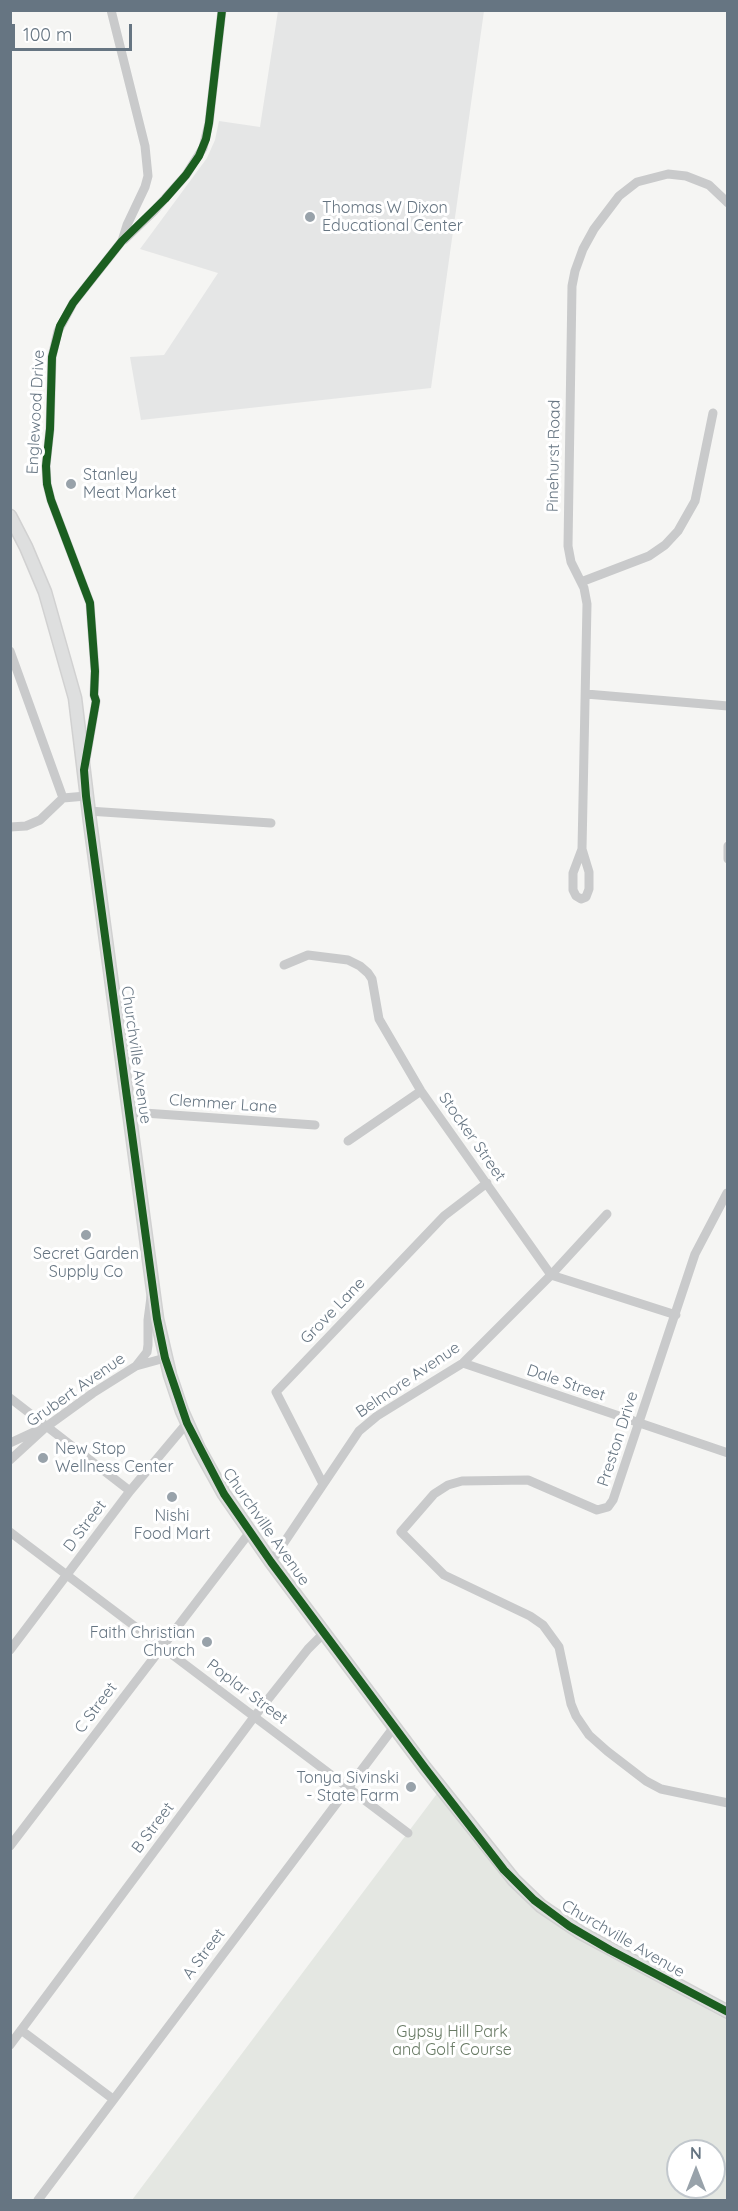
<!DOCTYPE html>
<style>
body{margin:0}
#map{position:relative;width:738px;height:2211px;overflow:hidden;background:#f5f5f3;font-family:Quicksand,sans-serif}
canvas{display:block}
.frame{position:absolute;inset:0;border:12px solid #667582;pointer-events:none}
.north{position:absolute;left:666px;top:2139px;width:60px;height:60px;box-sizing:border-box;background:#fff;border:2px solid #c2c8cd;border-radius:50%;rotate:0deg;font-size:16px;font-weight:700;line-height:24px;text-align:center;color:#667582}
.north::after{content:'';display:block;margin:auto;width:21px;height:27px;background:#98a2aa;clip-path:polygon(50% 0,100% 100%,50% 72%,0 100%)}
.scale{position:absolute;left:12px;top:24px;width:120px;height:27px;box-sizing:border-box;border:3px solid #667582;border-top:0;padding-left:8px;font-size:18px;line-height:21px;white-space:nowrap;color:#667582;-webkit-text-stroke:4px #fff;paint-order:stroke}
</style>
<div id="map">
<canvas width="738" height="2211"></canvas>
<div class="frame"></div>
<div class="north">N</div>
<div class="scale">100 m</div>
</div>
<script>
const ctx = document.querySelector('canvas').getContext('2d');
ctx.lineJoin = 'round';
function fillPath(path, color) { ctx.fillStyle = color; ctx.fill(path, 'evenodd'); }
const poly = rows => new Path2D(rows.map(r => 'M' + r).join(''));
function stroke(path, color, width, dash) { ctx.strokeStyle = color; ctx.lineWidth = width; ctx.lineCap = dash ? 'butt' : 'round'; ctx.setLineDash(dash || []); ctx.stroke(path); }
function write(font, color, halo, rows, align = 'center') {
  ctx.font = font + ' Quicksand,sans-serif'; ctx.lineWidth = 6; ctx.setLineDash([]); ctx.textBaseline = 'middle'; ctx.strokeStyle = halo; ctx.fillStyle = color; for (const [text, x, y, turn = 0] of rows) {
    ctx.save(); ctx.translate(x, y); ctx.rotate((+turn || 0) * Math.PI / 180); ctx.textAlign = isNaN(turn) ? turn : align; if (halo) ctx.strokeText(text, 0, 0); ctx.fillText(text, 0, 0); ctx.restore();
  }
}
fillPath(poly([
 [278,11,484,11,431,388,141,420,130,357,164,355,218,273,140,249,207,158,215,140,219,121,260,127]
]), '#e5e6e6');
fillPath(poly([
 [439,1791,487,1855,593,1946,727,2020,727,2200,132,2200],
 [678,2151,714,2151,714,2187,678,2187]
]), '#e4e7e2');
const major = poly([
 [10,516,26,547,45,592,75,698,90,822,157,1319,170,1375,182,1411,199,1449,224,1494,271,1562,425,1768,514,1880,541,1906,581,1933,728,2012]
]);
stroke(major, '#d1d1d1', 15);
stroke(poly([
 [124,240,154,211,186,175,203,148,209,123,222,10],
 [581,582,649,556,665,545,678,531,695,501,713,413],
 [10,651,63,798],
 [586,694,728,706],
 [85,765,96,701,94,695,95,671,90,603,51,500,47,484,46,466,50,429,52,357,58,331,73,303,122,241,127,225,145,187,148,176,145,146,111,10],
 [88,811,271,823],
 [10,827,26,826,40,820,63,798,86,796],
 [728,846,728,859],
 [582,849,573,873,573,890,576,896,581,899,586,897,589,889,589,872,582,849,587,604,584,588,571,562,568,546,572,286,575,271,583,249,594,229,619,196,637,182,668,174,686,176,709,185,728,203],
 [284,965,308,955,348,960,360,966,368,973,372,979,379,1019,421,1091,551,1275,676,1315],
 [130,1112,315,1125],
 [348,1141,421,1091],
 [727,1193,695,1254,613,1500,608,1507,597,1510,528,1480,462,1481,448,1485,434,1494,401,1532,444,1575,530,1616,543,1625,559,1647,571,1704,576,1716,589,1735,607,1751,646,1781,661,1789,728,1803],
 [463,1363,728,1453],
 [136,1366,147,1352,148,1345,148,1320,151,1297],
 [10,1398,130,1491],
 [10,1443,38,1430],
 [10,1460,46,1427,93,1393,136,1366,165,1358],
 [323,1484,276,1392,444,1216,487,1183],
 [10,1532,408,1833],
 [271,1562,359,1431,377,1416,463,1363,551,1275,607,1214],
 [10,1650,130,1491,187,1423],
 [10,1846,250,1532],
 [21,2030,113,2099],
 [10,2045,254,1717,308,1649,324,1633],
 [38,2200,394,1727]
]), '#c9cacb', 9);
stroke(major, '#dedfdf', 12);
stroke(poly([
 [222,10,209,123,206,139,199,156,186,175,165,199,122,241,95,275,73,303,60,326,52,357,50,429,46,466,47,484,51,500,90,603,95,671,94,695,96,701,84,770,86,796,157,1319,165,1358,187,1423,224,1494,271,1562,425,1768,504,1870,534,1900,569,1926,610,1950,728,2012]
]), '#1b5e20', 8);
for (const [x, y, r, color] of [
 [310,217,6,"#98a2aa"],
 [71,484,6,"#98a2aa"],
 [86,1235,6,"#98a2aa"],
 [43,1458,6,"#98a2aa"],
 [172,1497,6,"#98a2aa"],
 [207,1642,6,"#98a2aa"],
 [411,1787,6,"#98a2aa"]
]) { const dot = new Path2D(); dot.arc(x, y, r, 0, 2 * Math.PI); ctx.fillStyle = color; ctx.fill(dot); stroke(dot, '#fff', 2); }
write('16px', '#667582', '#fff', [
 ["Thomas W Dixon",322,208],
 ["Educational Center",322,226],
 ["Stanley",83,475],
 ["Meat Market",83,493],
 ["Secret Garden",86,1254,"center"],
 ["Supply Co",86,1272,"center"],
 ["New Stop",55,1449],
 ["Wellness Center",55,1467],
 ["Nishi",172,1516,"center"],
 ["Food Mart",172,1534,"center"],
 ["Faith Christian",195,1633,"right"],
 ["Church",195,1651,"right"],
 ["Tonya Sivinski",399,1778,"right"],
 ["- State Farm",399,1796,"right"]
], 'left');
write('16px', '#667582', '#fff', [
 ["Englewood Drive",36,412,-87],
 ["Pinehurst Road",554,456,-89],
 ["Churchville Avenue",136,1055,82],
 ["Clemmer Lane",223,1104,4],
 ["Stocker Street",472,1137,55],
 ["Grove Lane",333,1311,-46],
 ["Belmore Avenue",408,1380,-34],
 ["Dale Street",566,1383,19],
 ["Grubert Avenue",76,1390,-35],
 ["Preston Drive",618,1439,-72],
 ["D Street",85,1526,-53],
 ["Churchville Avenue",266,1527,55],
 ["Poplar Street",247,1692,37],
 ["C Street",96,1708,-53],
 ["B Street",153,1828,-53],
 ["Churchville Avenue",623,1939,30],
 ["A Street",204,1954,-53]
]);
write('16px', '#687a64', '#fff', [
 ["Gypsy Hill Park",452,2032],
 ["and Golf Course",452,2050]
]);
</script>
